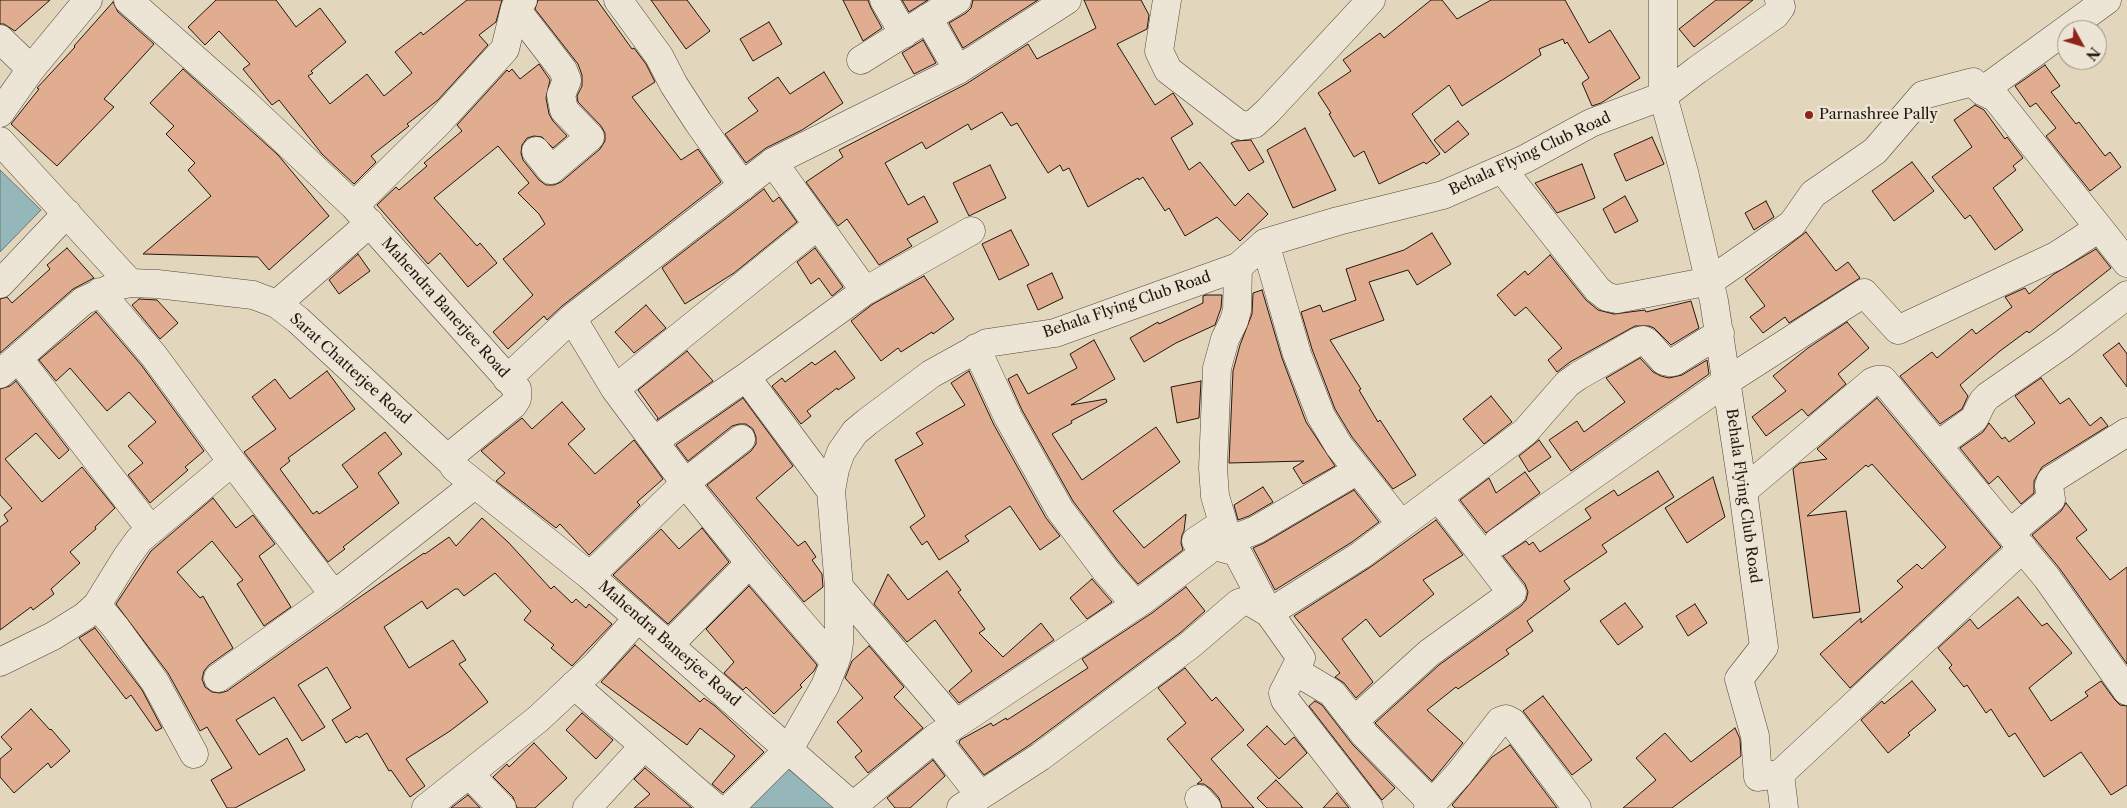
<!DOCTYPE html>
<style>
body{margin:0}
#map{position:relative;width:2127px;height:808px;overflow:hidden;background:#e2d6bd;font-family:"Libre Caslon Text",serif}
canvas{display:block}
.north{position:absolute;left:2057px;top:20px;width:50px;height:50px;box-sizing:border-box;background:#ece4d4;border:1px solid #9c9284;border-radius:50%;rotate:129deg;font-size:14px;font-weight:700;line-height:20px;text-align:center;color:#24170d}
.north::after{content:'';display:block;margin:auto;width:18px;height:22px;background:#8f2418;clip-path:polygon(50% 0,100% 100%,50% 72%,0 100%)}
</style>
<div id="map">
<canvas width="2127" height="808"></canvas>
<div class="north">N</div>
</div>
<script>
const ctx = document.querySelector('canvas').getContext('2d');
ctx.lineJoin = 'round';
function fillPath(path, color) { ctx.fillStyle = color; ctx.fill(path, 'evenodd'); }
const poly = rows => new Path2D(rows.map(r => 'M' + r).join(''));
function stroke(path, color, width, dash) { ctx.strokeStyle = color; ctx.lineWidth = width; ctx.lineCap = dash ? 'butt' : 'round'; ctx.setLineDash(dash || []); ctx.stroke(path); }
function write(font, color, halo, rows, align = 'center') {
  ctx.font = font + ' "Libre Caslon Text",serif'; ctx.lineWidth = 5; ctx.setLineDash([]); ctx.textBaseline = 'middle'; ctx.strokeStyle = halo; ctx.fillStyle = color; for (const [text, x, y, turn = 0] of rows) {
    ctx.save(); ctx.translate(x, y); ctx.rotate((+turn || 0) * Math.PI / 180); ctx.textAlign = isNaN(turn) ? turn : align; if (halo) ctx.strokeText(text, 0, 0); ctx.fillText(text, 0, 0); ctx.restore();
  }
}
const water = poly([
 [0,170,41,210,0,252,0,170],
 [786,767,835,808,745,808,786,767]
]);
fillPath(water, '#96b7b9');
stroke(water, '#687774', 1);
const building = poly([
 [0,0,50,0,15,31,4,24,0,24,0,0],
 [216,0,276,0,296,27,320,8,346,42,311,71,313,73,308,76,330,104,367,74,384,96,412,73,395,52,421,32,423,35,467,0,502,0,496,22,479,35,488,45,438,100,407,124,409,126,371,156,376,162,354,184,322,154,279,100,272,105,243,69,250,64,219,31,205,45,188,27,216,0],
 [538,0,597,0,632,49,634,48,646,64,655,82,632,97,681,160,698,149,721,182,562,306,547,320,544,316,508,349,493,332,533,295,503,259,545,224,539,214,518,193,529,183,498,146,434,198,477,246,480,243,497,263,468,287,440,253,428,264,377,205,396,187,399,190,427,166,424,163,462,131,457,125,507,70,509,72,512,69,520,79,539,64,550,80,546,98,549,114,553,121,567,136,553,148,542,137,534,136,527,138,522,145,521,153,523,160,539,180,546,185,554,185,561,182,600,149,605,141,605,133,601,126,578,102,577,96,582,86,582,75,578,64,535,9,538,0],
 [651,0,687,0,710,31,686,49,651,0],
 [843,0,868,0,871,8,882,28,863,41,843,0],
 [902,0,928,0,909,12,902,0],
 [973,0,1038,0,963,48,949,23,966,13,971,8,973,0],
 [1084,0,1141,0,1149,15,1147,29,1117,44,1155,105,1173,93,1193,124,1171,138,1189,170,1200,162,1235,206,1248,193,1268,214,1240,241,1217,217,1185,236,1169,208,1165,211,1143,177,1139,180,1138,178,1088,207,1069,168,1063,171,1060,165,1048,173,1017,123,1011,126,1002,112,971,130,968,124,926,149,922,142,885,163,908,205,924,196,938,222,907,239,912,246,879,265,847,219,838,226,806,182,843,157,839,150,966,84,1028,44,1037,59,1096,28,1084,0],
 [1431,0,1442,0,1457,19,1491,0,1565,0,1589,43,1610,30,1640,78,1601,103,1592,106,1582,83,1589,78,1567,42,1565,44,1563,39,1539,49,1541,55,1462,106,1449,85,1412,114,1440,154,1426,164,1424,162,1379,184,1364,151,1354,157,1329,114,1331,113,1318,93,1351,71,1343,60,1380,33,1384,38,1431,0],
 [1716,0,1753,0,1694,47,1679,29,1716,0],
 [113,2,118,12,154,44,104,99,114,107,57,166,11,124,39,89,37,88,75,47,74,46,113,2],
 [769,22,782,44,753,61,740,39,769,22],
 [923,40,936,63,914,74,902,53,923,40],
 [2045,65,2060,86,2051,92,2076,124,2079,122,2105,156,2110,152,2121,167,2090,191,2046,136,2056,128,2036,103,2030,107,2015,86,2045,65],
 [183,69,278,155,329,216,269,270,258,257,143,254,211,196,188,170,195,163,166,134,174,126,150,103,183,69],
 [824,72,843,103,802,130,766,148,746,163,725,134,758,111,748,98,778,77,790,94,824,72],
 [1975,105,1984,110,2005,139,2007,137,2023,158,2013,166,2016,170,1993,188,2023,230,1995,250,1970,215,1965,219,1932,177,1972,147,1954,120,1975,105],
 [1458,121,1469,134,1445,153,1434,140,1458,121],
 [1305,128,1336,190,1293,208,1267,150,1305,128],
 [1652,137,1664,164,1626,181,1614,154,1652,137],
 [1251,140,1264,162,1249,171,1231,143,1236,141,1251,140],
 [1912,162,1934,191,1894,221,1872,191,1912,162],
 [1582,164,1595,198,1557,213,1535,183,1582,164],
 [990,165,1006,198,969,216,953,183,990,165],
 [764,189,773,202,779,197,797,222,734,273,685,304,662,268,764,189],
 [1625,196,1638,221,1615,233,1603,209,1625,196],
 [1766,201,1774,217,1754,230,1745,213,1766,201],
 [1011,230,1029,265,999,280,982,244,1011,230],
 [1806,232,1836,271,1848,262,1860,278,1789,323,1785,317,1763,333,1750,317,1765,306,1745,279,1806,232],
 [1432,233,1451,264,1417,285,1408,270,1369,282,1384,320,1330,340,1361,389,1359,390,1378,422,1380,420,1416,475,1393,489,1352,437,1335,409,1312,349,1301,312,1320,305,1323,312,1356,300,1346,269,1404,250,1432,233],
 [67,248,94,278,73,289,0,353,0,299,7,297,12,303,50,269,47,265,67,248],
 [815,248,843,287,832,296,819,278,811,284,797,262,815,248],
 [2096,249,2111,268,2029,333,2027,331,2000,351,1960,385,1968,396,1962,409,1940,424,1900,376,1932,352,1937,358,1972,329,1976,334,2012,307,2005,297,2025,288,2029,294,2054,274,2096,249],
 [358,254,370,271,339,294,329,280,358,254],
 [1550,255,1586,300,1598,310,1614,314,1645,310,1646,312,1691,301,1699,328,1671,345,1654,328,1649,326,1635,326,1570,362,1557,372,1548,360,1562,348,1526,307,1515,316,1497,295,1525,271,1528,275,1550,255],
 [1052,273,1063,298,1038,310,1027,285,1052,273],
 [924,276,954,319,933,334,932,332,901,352,898,348,881,361,851,321,873,304,924,276],
 [1262,290,1282,358,1306,422,1335,466,1303,484,1293,468,1304,461,1229,463,1233,371,1240,345,1252,314,1253,293,1262,290],
 [1206,295,1222,295,1221,308,1215,325,1176,343,1144,362,1130,338,1158,322,1159,324,1203,303,1203,296,1206,295],
 [139,299,157,300,178,323,160,339,132,305,139,299],
 [646,305,666,328,634,353,615,332,646,305],
 [96,312,142,366,204,451,185,467,188,470,150,503,128,475,143,463,128,446,156,422,129,392,107,411,70,368,56,381,39,360,96,312],
 [1847,322,1869,348,1838,374,1846,384,1808,416,1802,409,1766,436,1752,417,1786,391,1773,376,1808,348,1847,322],
 [1094,340,1115,379,1071,405,1106,399,1107,402,1071,421,1072,423,1052,434,1082,480,1156,427,1180,462,1113,511,1144,548,1186,514,1184,531,1182,535,1181,543,1183,550,1138,584,1118,561,1073,501,1022,410,1008,379,1017,374,1028,394,1077,368,1070,354,1094,340],
 [2119,343,2127,354,2127,387,2103,355,2119,343],
 [687,351,713,381,657,420,658,418,638,390,687,351],
 [835,351,855,378,838,390,837,388,807,411,811,416,801,424,772,386,782,378,785,382,812,362,815,365,835,351],
 [1640,358,1653,372,1661,376,1669,378,1682,375,1707,360,1709,374,1571,471,1549,440,1577,421,1584,432,1625,402,1606,378,1640,358],
 [327,371,355,409,288,458,290,461,280,469,313,514,317,511,319,514,358,487,342,465,385,432,402,454,378,473,399,503,343,547,345,549,328,562,244,452,276,429,252,397,275,379,290,399,327,371],
 [969,371,994,425,1046,518,1060,536,1040,550,1010,506,965,536,969,541,939,560,927,541,922,545,910,527,925,516,895,460,923,444,916,433,965,405,951,383,969,371],
 [2041,378,2060,404,2069,398,2090,426,2101,417,2108,426,2042,467,2034,481,2034,493,2021,504,1998,476,1989,484,1960,448,1983,432,1989,423,2002,439,2005,437,2009,442,2035,423,2015,396,2041,378],
 [16,381,69,450,59,459,36,433,5,459,42,502,82,467,115,508,95,527,96,529,70,552,80,563,51,589,54,594,33,610,31,607,0,630,0,527,8,521,4,515,12,508,0,495,0,389,10,386,16,381],
 [1201,381,1199,418,1177,423,1171,387,1201,381],
 [1491,396,1512,422,1484,444,1463,419,1491,396],
 [743,398,793,466,756,498,798,546,805,541,816,557,812,560,822,574,823,587,804,602,707,485,751,451,756,444,756,437,753,429,746,424,739,424,732,426,688,461,676,445,743,398],
 [1877,398,2001,547,1850,688,1820,654,1861,618,1861,623,1903,587,1897,581,1917,564,1922,569,1946,547,1872,464,1868,467,1866,465,1807,516,1846,511,1860,612,1813,618,1793,469,1800,463,1827,459,1817,449,1877,398],
 [562,402,585,429,568,444,595,474,634,440,663,479,637,502,640,505,589,555,560,524,556,528,496,481,505,473,481,451,522,418,532,429,562,402],
 [1539,440,1551,457,1529,472,1519,456,1539,440],
 [1658,471,1674,497,1602,545,1607,552,1564,581,1570,589,1527,621,1533,631,1506,650,1509,654,1458,689,1456,687,1427,710,1463,743,1432,781,1375,723,1439,665,1521,606,1526,600,1528,592,1525,584,1503,556,1526,541,1529,545,1533,542,1540,552,1591,518,1585,509,1614,490,1618,496,1658,471],
 [1525,472,1540,493,1486,533,1460,500,1489,478,1496,493,1525,472],
 [1713,477,1725,517,1687,543,1665,508,1713,477],
 [1263,487,1273,502,1249,516,1238,520,1234,505,1263,487],
 [1354,490,1379,522,1352,542,1275,590,1253,548,1264,543,1354,490],
 [213,498,236,528,253,515,275,544,259,556,291,607,264,626,237,584,243,580,212,541,177,572,200,598,203,596,233,648,209,665,204,671,202,679,205,687,212,692,220,693,227,691,357,599,424,553,425,554,449,537,456,546,482,518,509,543,551,589,554,586,572,603,576,599,586,608,589,604,612,624,572,666,551,648,554,645,524,620,531,611,495,573,464,596,458,589,455,589,427,609,422,601,384,627,409,668,453,640,466,660,459,664,488,702,450,731,406,759,425,786,410,797,391,770,389,771,367,733,359,738,357,736,346,743,332,720,351,708,327,667,298,685,325,727,302,741,274,697,236,720,259,755,287,738,305,770,235,808,227,808,211,780,232,768,207,727,200,731,168,673,116,604,151,551,213,498],
 [2066,503,2087,530,2076,538,2110,580,2127,567,2127,664,2060,569,2032,535,2061,511,2066,503],
 [1436,520,1463,555,1423,580,1434,594,1380,637,1366,619,1342,639,1373,682,1356,698,1344,683,1335,677,1340,673,1294,616,1369,568,1436,520],
 [702,528,729,562,668,624,613,575,661,529,679,549,702,528],
 [947,571,961,590,958,592,985,629,979,633,1003,657,1041,623,1054,640,959,703,949,691,972,671,935,620,907,642,874,604,888,574,908,600,947,571],
 [1092,579,1112,602,1087,619,1070,598,1092,579],
 [749,586,817,665,814,671,800,685,802,687,774,714,746,687,743,690,724,673,734,662,706,629,749,586],
 [1186,587,1205,611,1180,633,1031,744,984,775,959,743,960,740,991,723,993,726,1006,718,1007,720,1088,668,1082,659,1152,613,1186,587],
 [2018,597,2042,626,2047,623,2072,653,2029,688,2051,721,2088,696,2085,692,2101,681,2115,700,2120,705,2127,706,2127,785,2111,795,2081,752,2044,777,2015,733,2009,737,1991,709,1986,713,1967,685,1964,687,1949,668,1952,665,1938,648,1970,619,1978,629,2018,597],
 [1625,603,1643,627,1618,645,1600,621,1625,603],
 [1695,604,1707,623,1688,636,1676,616,1695,604],
 [95,628,142,690,162,728,156,731,131,695,126,699,79,638,95,628],
 [635,645,700,702,704,698,715,706,764,752,723,793,712,784,735,756,700,728,687,745,601,682,635,645],
 [869,646,904,687,894,697,923,728,868,773,855,757,862,751,837,722,863,698,845,678,852,661,869,646],
 [1185,668,1212,701,1216,697,1244,730,1211,759,1254,808,1222,808,1219,798,1211,789,1204,784,1197,784,1202,780,1167,739,1186,723,1158,688,1185,668],
 [1912,681,1936,710,1908,733,1910,735,1888,753,1861,720,1882,701,1884,704,1912,681],
 [1543,696,1592,760,1572,775,1523,711,1543,696],
 [1315,701,1322,705,1353,745,1395,788,1382,800,1309,706,1315,701],
 [31,709,50,730,51,729,70,751,51,768,48,763,14,793,0,777,0,759,12,749,1,737,31,709],
 [582,713,613,740,596,759,566,730,582,713],
 [1267,726,1285,745,1294,737,1307,753,1279,779,1247,745,1267,726],
 [1735,728,1740,739,1741,756,1672,808,1623,808,1656,780,1636,758,1665,733,1691,762,1735,728],
 [534,743,567,778,535,808,517,808,513,797,493,777,507,764,509,767,534,743],
 [1510,745,1557,808,1455,808,1452,805,1492,757,1510,745],
 [933,760,945,776,910,808,895,808,887,798,933,760],
 [645,768,692,808,634,808,650,794,634,779,645,768],
 [1276,780,1303,808,1267,808,1257,798,1276,780],
 [1337,793,1349,808,1323,808,1337,793],
 [468,795,480,808,451,808,468,795]
]);
fillPath(building, '#e1ad90');
stroke(building, '#24170d', 1);
const minor = poly([
 [128,0,245,103,354,206,517,389,517,399,513,405,454,453,451,462,455,468,590,576,855,808],
 [618,0,659,56,674,85,698,122,743,186],
 [884,0,904,34],
 [1167,0,1159,51,1168,70,1241,126,1254,124,1268,111,1371,0],
 [1663,0,1663,96,1684,172,1714,301,1743,491,1764,647,1739,679,1755,736,1758,777,1780,774,1784,808],
 [515,8,563,70,567,80,561,95,564,110,590,137,551,170,536,151],
 [928,18,958,70],
 [0,39,31,69],
 [861,60,957,0],
 [1982,91,2107,0],
 [0,113,31,69,88,0],
 [0,141,130,283],
 [773,162,865,291],
 [1502,169,1598,290,1607,297,1617,299,1710,281,1792,224,1813,194,1875,151,1923,95,1973,82,1982,91,1996,98,2127,263],
 [354,206,437,124,505,49,515,8,523,0],
 [1265,243,1297,354,1321,416,1339,446,1401,524],
 [1238,267,1237,310,1234,321,1225,339,1217,368,1213,468,1215,496,1223,523,1196,541,1237,552,1269,613,1301,658,1283,693,1285,700,1369,808],
 [0,284,67,213],
 [277,304,370,223],
 [572,318,615,389,685,483,754,568,835,662],
 [976,348,1008,417,1060,510,1106,571,1136,605],
 [18,358,151,530],
 [0,374,83,301,116,286,130,283,157,284,253,295,277,304,298,320,451,462],
 [507,379,572,318,773,162,958,70,1067,0],
 [615,389,818,225],
 [654,441,746,377],
 [1938,445,1974,419,1983,401,1988,396,2063,344,2127,295],
 [232,462,334,595],
 [831,491,746,377,865,291,971,231],
 [1743,491,1872,382,1877,380,1883,380,2047,578,2127,691],
 [2010,533,2051,499,2049,486,2051,480,2127,432],
 [1208,540,1243,535,1256,530,1358,470],
 [1498,542,1727,381,1864,293,1898,330,2056,256,2099,228],
 [590,576,685,483,741,439],
 [839,587,956,724],
 [97,605,116,628,155,682,194,754],
 [670,644,750,563],
 [0,662,53,636,85,616,97,605,126,558,139,540,232,462,154,356,100,292],
 [1295,671,1332,693,1365,735,1432,803],
 [218,678,334,595,474,485],
 [574,685,716,808],
 [1354,721,1429,653,1512,593,1438,497],
 [935,738,980,795],
 [469,774,502,808],
 [1780,774,2023,548],
 [1199,799,1207,808],
 [853,806,935,738,1143,600,1215,545,1205,543],
 [426,808,538,719,597,664,638,618],
 [587,808,644,746],
 [730,808,789,749,825,686,837,656,839,643,839,587,831,491,835,469,841,452,855,432,867,422,931,374,987,343,1055,333,1238,267,1265,243,1338,221,1443,195,1525,159,1591,123,1663,96,1697,70,1775,15,1781,7,1779,0],
 [961,808,1040,757,1190,645,1239,603,1246,601,1252,603,1269,613,1361,555,1525,432,1567,384,1578,376,1639,341,1643,340,1647,342,1664,361,1669,362,1674,362,1720,333],
 [1428,808,1459,774,1500,721,1506,719,1512,722,1577,808]
]);
stroke(minor, '#544739', 29);
stroke(minor, '#ece4d4', 28);
for (const [x, y, r, color] of [
 [1809,115,5,"#8f2418"]
]) { const dot = new Path2D(); dot.arc(x, y, r, 0, 2 * Math.PI); ctx.fillStyle = color; ctx.fill(dot); stroke(dot, '#ece4d4', 2); }
write('15px', '#24170d', '#ece4d4', [
 ["Parnashree Pally",1819,115]
], 'left');
write('15px', '#24170d', '#ece4d4', [
 ["Behala Flying Club Road",1530,154,-25],
 ["Behala Flying Club Road",1127,305,-19],
 ["Mahendra Banerjee Road",445,308,48],
 ["Sarat Chatterjee Road",350,369,42],
 ["Behala Flying Club Road",1743,496,82],
 ["Mahendra Banerjee Road",669,644,41]
]);
</script>
